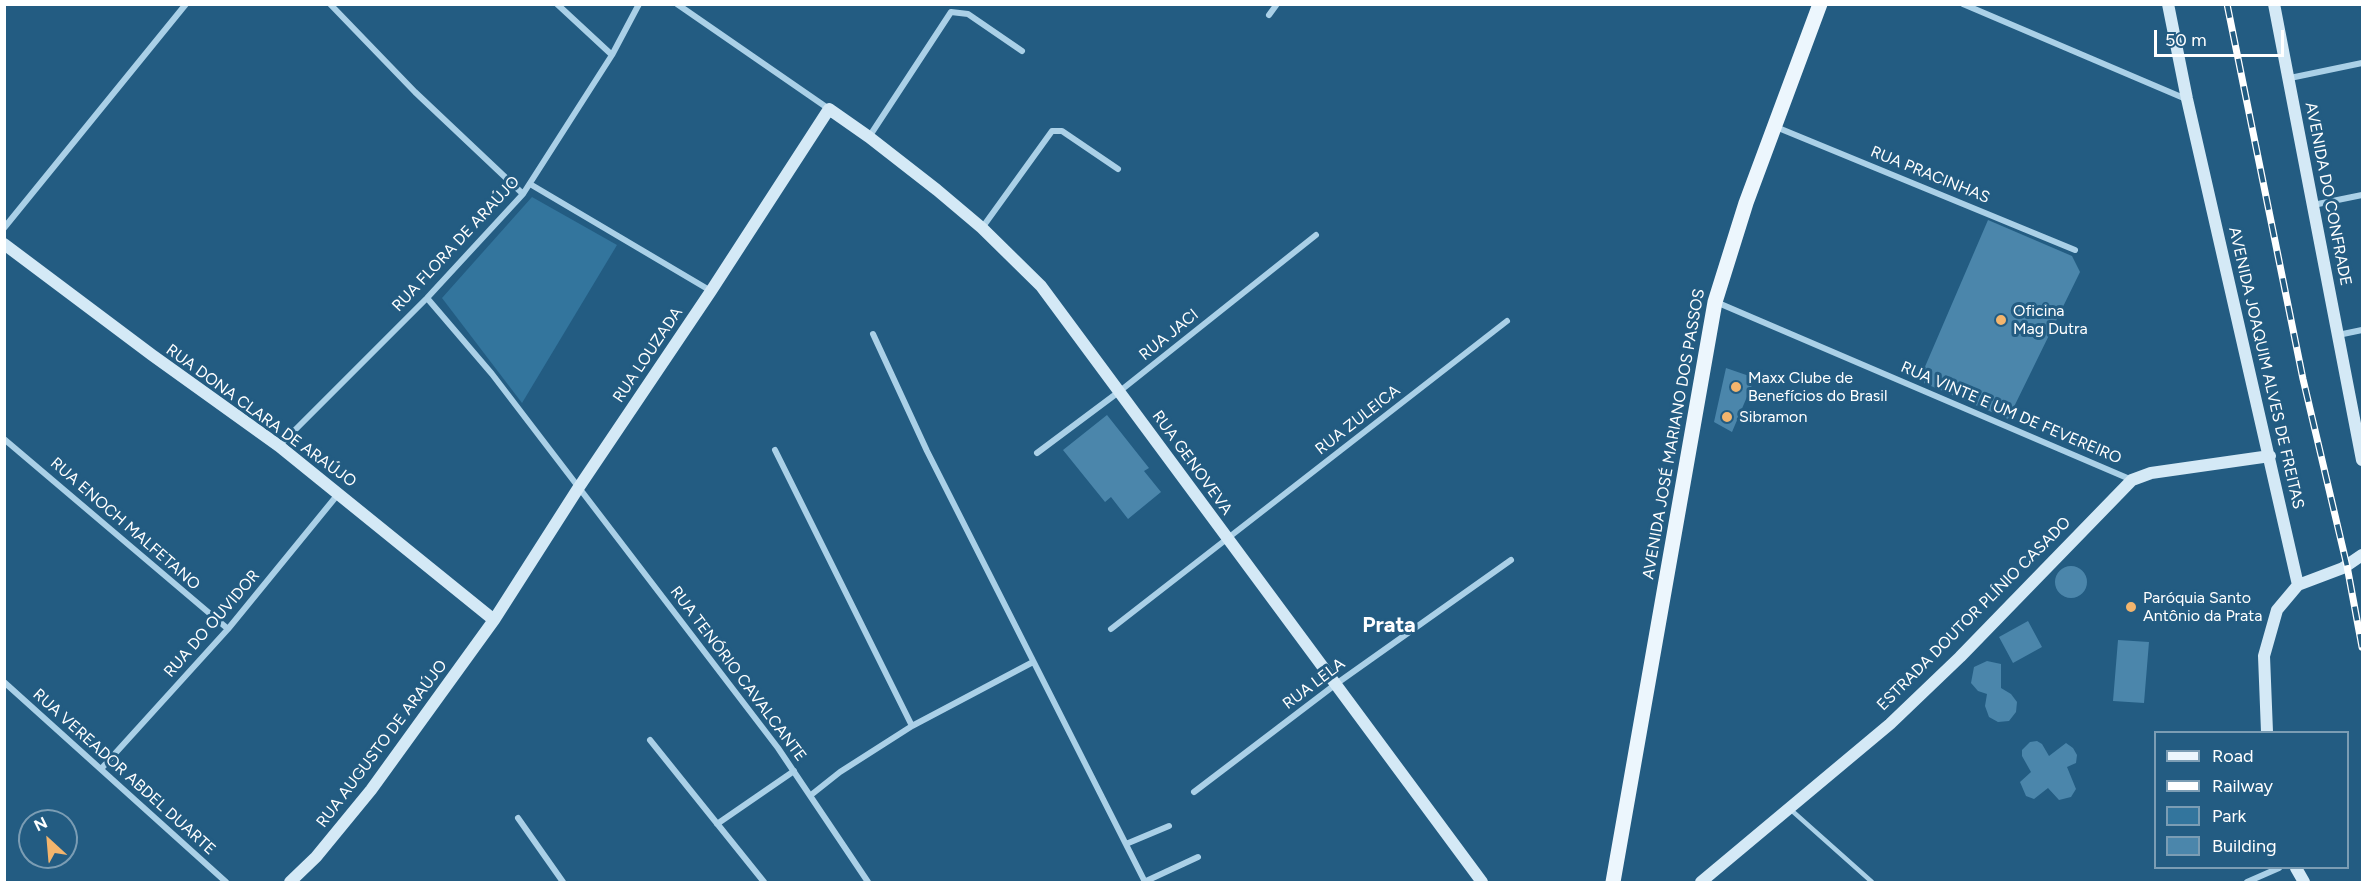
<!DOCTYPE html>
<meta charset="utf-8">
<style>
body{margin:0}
#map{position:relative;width:2367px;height:887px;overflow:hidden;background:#235c82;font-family:Figtree,sans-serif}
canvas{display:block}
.frame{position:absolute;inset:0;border:6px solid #fff;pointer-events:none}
.legend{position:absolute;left:2154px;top:731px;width:195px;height:138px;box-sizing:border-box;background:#235c82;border:2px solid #7b9db4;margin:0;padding:8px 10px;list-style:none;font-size:18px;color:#fff}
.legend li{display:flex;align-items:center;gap:12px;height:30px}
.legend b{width:30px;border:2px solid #7b9db4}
.north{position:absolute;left:18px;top:809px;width:60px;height:60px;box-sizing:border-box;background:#235c82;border:2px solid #7b9db4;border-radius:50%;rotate:334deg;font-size:16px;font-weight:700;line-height:24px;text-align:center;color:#fff}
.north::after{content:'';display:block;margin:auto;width:21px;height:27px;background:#f3b56d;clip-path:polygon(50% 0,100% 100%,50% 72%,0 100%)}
.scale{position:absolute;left:2154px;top:30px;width:130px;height:27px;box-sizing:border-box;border:3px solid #fff;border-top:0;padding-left:8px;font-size:18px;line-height:21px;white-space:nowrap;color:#fff;-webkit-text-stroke:4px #235c82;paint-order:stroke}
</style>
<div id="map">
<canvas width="2367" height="887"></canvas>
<div class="frame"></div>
<ul class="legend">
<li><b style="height:8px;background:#ecf6fd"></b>Road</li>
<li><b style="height:8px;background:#fff"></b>Railway</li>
<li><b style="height:16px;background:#33759d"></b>Park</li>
<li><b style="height:16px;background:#4b86ab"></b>Building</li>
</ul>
<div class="north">N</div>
<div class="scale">50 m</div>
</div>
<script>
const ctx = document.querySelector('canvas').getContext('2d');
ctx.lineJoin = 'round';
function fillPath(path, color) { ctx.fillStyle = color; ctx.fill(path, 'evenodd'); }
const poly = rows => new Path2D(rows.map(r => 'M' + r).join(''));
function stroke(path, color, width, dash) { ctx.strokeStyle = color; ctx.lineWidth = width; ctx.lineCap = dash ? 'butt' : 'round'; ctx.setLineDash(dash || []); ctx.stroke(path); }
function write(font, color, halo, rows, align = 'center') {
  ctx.font = font + ' Figtree,sans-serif'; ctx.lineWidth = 6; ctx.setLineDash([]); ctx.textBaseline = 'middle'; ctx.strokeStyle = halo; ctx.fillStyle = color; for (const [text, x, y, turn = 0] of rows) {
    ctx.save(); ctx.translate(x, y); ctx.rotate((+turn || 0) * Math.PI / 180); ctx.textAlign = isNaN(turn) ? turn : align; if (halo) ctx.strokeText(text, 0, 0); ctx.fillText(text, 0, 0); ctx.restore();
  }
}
fillPath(poly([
 [532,197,617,245,522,403,442,298]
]), '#33759d');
fillPath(poly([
 [1988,220,2072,256,2080,272,2008,419,1924,383,1924,369],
 [1726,368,1755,378,1732,432,1714,422],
 [1107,415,1149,468,1144,471,1161,492,1128,519,1111,497,1105,502,1063,450],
 '2055 582a16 16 0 1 1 32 0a16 16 0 1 1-32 0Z',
 [2028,621,2042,647,2013,663,1999,637],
 [2118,640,2149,642,2144,703,2113,701],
 [1987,661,2001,664,2001,688,2011,694,2017,702,2016,712,2009,721,1998,722,1989,717,1985,706,1987,694,1978,691,1971,683,1974,667],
 [2037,741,2042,744,2049,756,2066,743,2073,748,2077,755,2076,763,2067,767,2076,789,2071,797,2059,800,2048,788,2034,799,2026,796,2020,782,2031,772,2022,756,2022,750,2030,742]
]), '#4b86ab');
stroke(poly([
 [1790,809,1872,882]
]), '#aad0e7', 4.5);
stroke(poly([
 [330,4,415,92,523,194],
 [557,4,612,55],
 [677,4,829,109],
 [1963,4,2186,99],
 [1269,15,1277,4],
 [2290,78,2362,63],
 [1776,127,2075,250],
 [869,137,951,12,968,14,1022,51],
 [530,184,711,291],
 [2313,205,2362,195],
 [4,228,186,4],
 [982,228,1052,131,1062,131,1118,169],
 [427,298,492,374,778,748,868,882],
 [1716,302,2132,480],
 [873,334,927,451,1145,882],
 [2338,335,2362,330],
 [4,439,228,629],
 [279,446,427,298,523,194,612,55,639,4],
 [775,450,912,726],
 [1037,453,1120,391,1316,235],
 [1111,629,1507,321],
 [4,682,226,882],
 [650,740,764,882],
 [101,769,228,629,339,493],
 [1194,792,1336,684,1511,560],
 [811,795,840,772,912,726,1033,662],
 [518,818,563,882],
 [717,824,794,771],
 [1126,844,1169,826],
 [1144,882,1198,857],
 [2247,882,2279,868]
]), '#aad0e7', 6);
stroke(poly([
 [2168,4,2187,99,2298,585],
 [2274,4,2362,460],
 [4,244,152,355,279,446,494,620],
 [2267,732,2264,656,2277,610,2298,585,2343,568,2362,555],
 [2296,868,2304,882],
 [290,882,316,857,371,790,494,620,579,487,711,291,829,109,869,137,937,190,982,228,1041,286,1482,882],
 [1701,882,1890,724,1960,657,2132,480,2151,473,2270,456]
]), '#d4e9f6', 12);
stroke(poly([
 [1613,882,1715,302,1746,203,1820,4]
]), '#ecf6fd', 15);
const rail = poly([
 [2227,4,2303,379,2347,566,2362,647]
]);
stroke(rail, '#fff', 7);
stroke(rail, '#235c82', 4.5, [14]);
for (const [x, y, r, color] of [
 [2001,320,6,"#f3b56d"],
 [1736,387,6,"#f3b56d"],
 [1727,417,6,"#f3b56d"],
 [2131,607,6,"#f3b56d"]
]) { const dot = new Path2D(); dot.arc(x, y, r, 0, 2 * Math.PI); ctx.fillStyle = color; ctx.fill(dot); stroke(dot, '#235c82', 2); }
write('16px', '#fff', '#235c82', [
 ["RUA PRACINHAS",1930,175,22],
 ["AVENIDA DO CONFRADE",2328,194,79],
 ["RUA FLORA DE ARAÚJO",456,244,-47],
 ["RUA JACI",1169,335,-39],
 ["RUA LOUZADA",648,355,-56],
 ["AVENIDA JOAQUIM ALVES DE FREITAS",2266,368,77],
 ["RUA VINTE E UM DE FEVEREIRO",2011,413,23],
 ["RUA DONA CLARA DE ARAÚJO",261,416,36],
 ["RUA ZULEICA",1358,420,-38],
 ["AVENIDA JOSÉ MARIANO DOS PASSOS",1674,434,-80],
 ["RUA GENOVEVA",1192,463,54],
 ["RUA ENOCH MALFETANO",125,524,41],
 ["ESTRADA DOUTOR PLÍNIO CASADO",1974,614,-45],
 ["RUA DO OUVIDOR",212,624,-49],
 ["RUA TENÓRIO CAVALCANTE",738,674,53],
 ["RUA LELA",1314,684,-37],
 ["RUA AUGUSTO DE ARAÚJO",382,744,-53],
 ["RUA VEREADOR ABDEL DUARTE",124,772,42]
]);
write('16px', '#fff', '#235c82', [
 ["Oficina",2013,311],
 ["Mag Dutra",2013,329],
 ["Maxx Clube de",1748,378],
 ["Benefícios do Brasil",1748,396],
 ["Sibramon",1739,417],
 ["Paróquia Santo",2143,598],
 ["Antônio da Prata",2143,616]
], 'left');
write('bold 22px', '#fff', '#235c82', [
 ["Prata",1389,626]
]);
</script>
